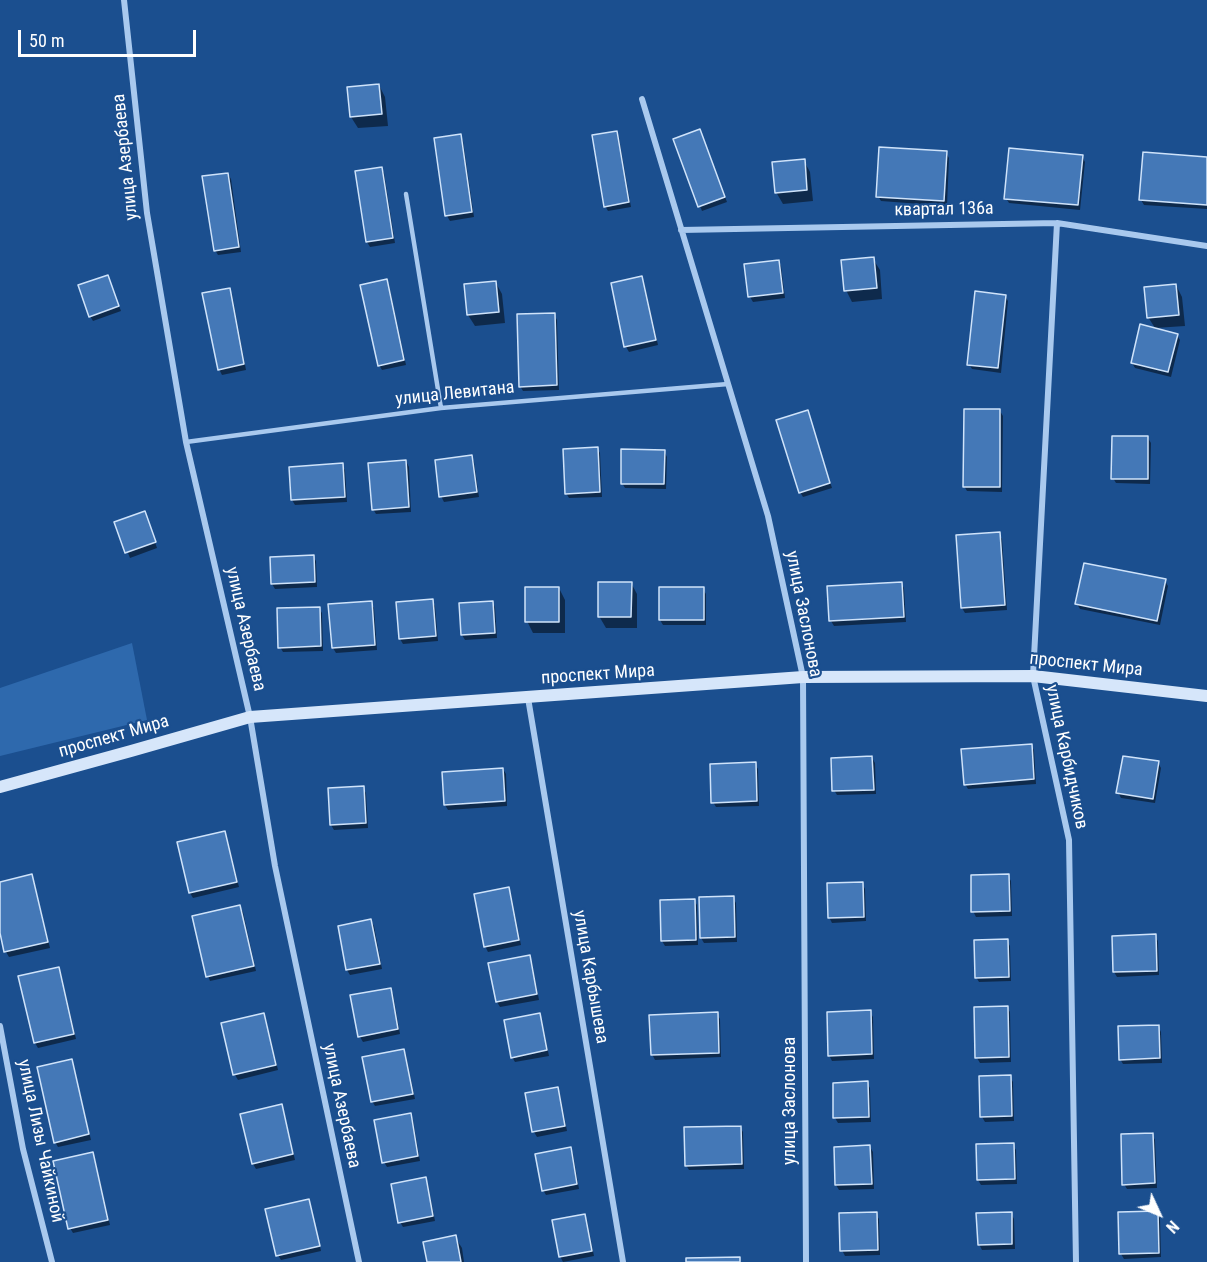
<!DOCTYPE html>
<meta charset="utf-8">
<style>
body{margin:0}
#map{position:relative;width:1207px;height:1262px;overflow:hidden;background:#1b4f8f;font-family:"Roboto Condensed",sans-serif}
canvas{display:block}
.north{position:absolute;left:1129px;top:1184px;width:60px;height:60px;-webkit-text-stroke:4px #1b4f8f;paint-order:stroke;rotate:134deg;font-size:16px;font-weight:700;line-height:24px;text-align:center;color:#fff}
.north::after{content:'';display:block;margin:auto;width:21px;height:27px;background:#fff;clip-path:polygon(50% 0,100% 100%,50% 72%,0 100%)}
.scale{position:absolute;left:18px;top:30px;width:178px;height:27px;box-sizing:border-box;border:3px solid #fff;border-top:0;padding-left:8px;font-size:18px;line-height:21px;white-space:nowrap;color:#fff;-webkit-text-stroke:4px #1b4f8f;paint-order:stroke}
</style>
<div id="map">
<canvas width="1207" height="1262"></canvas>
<div class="north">N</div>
<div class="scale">50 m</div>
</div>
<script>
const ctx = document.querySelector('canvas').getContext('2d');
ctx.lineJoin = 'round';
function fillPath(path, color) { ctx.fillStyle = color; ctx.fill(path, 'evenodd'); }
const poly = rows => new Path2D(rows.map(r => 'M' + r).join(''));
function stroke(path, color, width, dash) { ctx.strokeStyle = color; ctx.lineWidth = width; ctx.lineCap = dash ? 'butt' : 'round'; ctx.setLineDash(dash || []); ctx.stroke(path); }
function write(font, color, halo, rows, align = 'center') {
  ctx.font = font + ' "Roboto Condensed",sans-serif'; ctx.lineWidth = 4.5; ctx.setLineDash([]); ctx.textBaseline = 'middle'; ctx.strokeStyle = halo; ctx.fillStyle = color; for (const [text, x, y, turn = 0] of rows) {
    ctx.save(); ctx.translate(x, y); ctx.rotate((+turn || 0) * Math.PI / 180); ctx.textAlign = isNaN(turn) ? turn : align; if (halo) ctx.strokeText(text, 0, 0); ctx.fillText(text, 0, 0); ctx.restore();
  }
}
fillPath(poly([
 [132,643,147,720,0,756,0,688]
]), '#2e69ad');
fillPath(poly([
 [379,85,385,97,388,126,358,128,351,117,349,88],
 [616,133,619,138,631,207,608,211,605,206],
 [460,136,463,141,474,217,450,221,447,216],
 [702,136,727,202,702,211,700,206],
 [946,153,949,158,947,206,881,201,878,196],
 [1082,156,1085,162,1080,210,1009,203,1006,198],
 [1207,158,1207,209,1144,205,1141,200],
 [804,161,810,172,813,201,783,204,776,192],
 [381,168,384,173,395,243,370,247,367,242],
 [228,174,231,179,241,252,218,255,215,250],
 [873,259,880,270,882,299,852,302,846,290],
 [778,261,781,266,785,298,753,302,750,297,746,265],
 [641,277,644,282,658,345,629,352,626,347],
 [386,280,389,285,406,365,382,370,379,365],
 [110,282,121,311,93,321,90,316],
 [496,283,502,294,505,323,475,326,468,315],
 [1176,285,1182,297,1185,326,1155,328,1148,317],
 [229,289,232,294,246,370,222,375,219,369],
 [1005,296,1008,301,1001,373,972,369,969,364],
 [554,314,557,320,559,390,523,391,520,386],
 [1177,335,1180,340,1171,377,1135,368,1132,363],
 [1000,411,1003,416,1002,492,967,491,964,486],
 [810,417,832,488,803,497,800,492],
 [1148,438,1151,443,1150,484,1116,483,1113,478],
 [597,448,600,453,602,497,569,498,566,493],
 [664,451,667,457,666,489,625,488,622,483],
 [471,457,474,462,479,497,444,502,441,496],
 [406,461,409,467,411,512,376,514,373,509],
 [342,465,345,470,347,502,295,505,292,500],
 [147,518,157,548,130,558,116,523],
 [999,534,1002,539,1007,610,965,613,962,608],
 [313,556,316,561,317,587,275,589,272,584],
 [1165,581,1168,586,1160,625,1080,609,1077,604],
 [631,583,637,594,637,628,606,628,599,616],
 [901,583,904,588,906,622,834,626,831,621,829,587],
 [559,588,565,600,565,633,533,633,527,621],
 [703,589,706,594,706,625,663,625,660,620],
 [432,601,435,606,438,641,403,644,400,639,397,604],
 [492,602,495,607,497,638,465,640,462,635],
 [371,603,374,608,377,650,336,653,333,648,330,606],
 [319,608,322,613,323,651,283,652,280,647],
 [1031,745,1034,750,1036,784,968,789,965,784],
 [872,758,875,763,876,794,837,795,834,790],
 [1158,763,1161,768,1155,803,1121,798,1118,792],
 [755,764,758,769,759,806,716,807,713,802],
 [503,769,506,774,507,806,448,810,445,805],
 [363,788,366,793,368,828,334,830,331,825,329,790],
 [224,832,227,837,239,887,193,898,190,893],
 [32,876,34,881,50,948,9,957,6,952,0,927,0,883],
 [1008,876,1011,881,1012,916,976,917,973,911],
 [862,883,865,889,866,921,832,923,829,917],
 [508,889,511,894,521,945,488,952,485,946],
 [733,898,736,903,737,942,704,943,701,938,700,899],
 [694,900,697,905,698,945,665,946,662,941],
 [240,907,243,912,256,971,210,981,208,976],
 [371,921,374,926,382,969,350,975,347,970],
 [1155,936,1158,941,1159,975,1117,977,1114,972],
 [1007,941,1010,946,1011,981,979,982,976,977],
 [529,957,532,962,539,1000,500,1007,497,1002],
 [58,968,61,973,76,1039,38,1048,35,1043],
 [390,989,393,994,400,1034,363,1042,360,1037],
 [1007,1007,1010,1012,1011,1062,980,1063,977,1058],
 [870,1012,873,1017,874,1059,832,1061,829,1055],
 [263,1014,266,1019,278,1070,238,1080,235,1075,223,1024],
 [717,1014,720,1019,721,1057,655,1060,652,1054],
 [539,1015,542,1020,549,1056,515,1062,512,1057],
 [1158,1026,1161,1032,1162,1063,1123,1064,1120,1059],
 [404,1050,406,1055,415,1099,375,1106,372,1101],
 [71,1061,74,1066,91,1140,58,1147,55,1142],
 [1010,1077,1013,1082,1014,1121,985,1122,982,1117],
 [867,1083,870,1088,871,1122,838,1123,835,1118],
 [557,1089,560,1094,567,1131,537,1137,534,1132],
 [281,1106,284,1111,295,1160,256,1169,253,1164],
 [410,1115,413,1120,420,1161,387,1167,384,1162],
 [740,1127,743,1132,744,1169,689,1170,686,1165],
 [1152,1134,1155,1140,1157,1188,1127,1189,1124,1184],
 [1013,1145,1016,1150,1017,1184,981,1185,978,1180],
 [870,1147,873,1152,874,1189,839,1190,836,1185],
 [570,1149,573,1154,579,1189,546,1195,543,1190],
 [92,1154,95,1159,110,1225,73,1233,70,1228],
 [425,1179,428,1184,435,1221,403,1227,400,1222],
 [308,1200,311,1206,321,1251,281,1260,278,1255],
 [1011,1213,1014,1219,1015,1249,982,1250,979,1244],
 [1157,1213,1160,1218,1161,1257,1124,1259,1121,1254],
 [876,1214,879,1219,880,1255,845,1256,842,1250],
 [584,1215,587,1220,594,1256,563,1262,560,1256],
 [455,1237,462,1248,464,1262,429,1262]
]), '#0007');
const building = poly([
 [379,84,382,114,350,117,347,87,379,84],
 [700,129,725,197,698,207,673,139,700,129],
 [617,131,629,202,604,207,592,135,617,131],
 [461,134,472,212,445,216,434,138,461,134],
 [879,147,947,151,944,201,876,197,879,147],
 [1009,148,1083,155,1078,205,1004,199,1009,148],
 [1143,152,1207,157,1207,205,1139,200,1143,152],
 [805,159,807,190,775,193,772,162,805,159],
 [382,167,393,238,366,242,355,171,382,167],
 [228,173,239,247,214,251,202,176,228,173],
 [874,257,877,288,844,291,841,260,874,257],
 [779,260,783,293,748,297,744,264,779,260],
 [108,275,119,306,89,317,78,285,108,275],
 [642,276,656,340,624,347,611,283,642,276],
 [387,279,404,360,378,366,360,285,387,279],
 [496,281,499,312,467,315,464,284,496,281],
 [1176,284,1179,315,1147,318,1144,287,1176,284],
 [230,288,244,364,218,370,202,293,230,288],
 [975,291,1006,295,998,368,967,365,975,291],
 [555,313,557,385,519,387,517,314,555,313],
 [1140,324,1178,334,1168,372,1131,363,1140,324],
 [964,409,1000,409,1000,487,963,487,964,409],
 [808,410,830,483,799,493,776,420,808,410],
 [1112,436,1148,436,1148,479,1111,479,1112,436],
 [598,447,600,492,565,494,563,449,598,447],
 [621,449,665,450,664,484,621,484,621,449],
 [472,455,477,492,439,497,435,460,472,455],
 [406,460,409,507,372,510,368,463,406,460],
 [343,463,345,497,291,500,289,467,343,463],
 [145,511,156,542,125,553,114,522,145,511],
 [1000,532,1005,605,961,608,956,535,1000,532],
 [314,555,315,582,271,584,270,557,314,555],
 [1084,563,1166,579,1157,621,1075,604,1084,563],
 [598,582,632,582,631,617,598,617,598,582],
 [902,582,904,617,829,621,827,586,902,582],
 [525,587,559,587,559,622,525,622,525,587],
 [659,587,704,587,704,620,659,620,659,587],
 [433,599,436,636,399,639,396,602,433,599],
 [372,601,375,645,332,648,328,604,372,601],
 [493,601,495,633,461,635,459,603,493,601],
 [320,607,321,646,278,648,277,608,320,607],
 [1032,744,1034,779,964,785,961,749,1032,744],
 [872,756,874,790,832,791,831,758,872,756],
 [1123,756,1159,761,1153,799,1116,793,1123,756],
 [756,762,757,801,711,803,710,764,756,762],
 [503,768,505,801,444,805,442,772,503,768],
 [364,786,366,823,330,825,328,788,364,786],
 [225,831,237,882,189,893,177,842,225,831],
 [32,874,48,942,4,952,0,933,0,882,32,874],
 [1009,874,1010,911,971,912,971,875,1009,874],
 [863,882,864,917,828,918,827,883,863,882],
 [509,887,519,940,484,947,474,894,509,887],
 [734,896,735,937,700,938,699,897,734,896],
 [695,899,696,940,661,941,660,900,695,899],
 [240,905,254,966,206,977,192,916,240,905],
 [371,919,380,964,346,970,338,926,371,919],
 [1156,934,1157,971,1113,972,1112,936,1156,934],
 [1008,939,1009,977,975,978,974,940,1008,939],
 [530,955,537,994,496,1002,488,963,530,955],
 [59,967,74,1034,34,1043,18,976,59,967],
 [391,988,398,1029,358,1037,350,995,391,988],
 [1008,1006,1009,1057,975,1058,974,1007,1008,1006],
 [871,1010,872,1054,828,1056,827,1012,871,1010],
 [718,1012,719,1053,651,1055,649,1015,718,1012],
 [264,1013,276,1065,233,1075,221,1023,264,1013],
 [540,1013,547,1050,511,1058,504,1020,540,1013],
 [1159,1025,1160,1058,1119,1060,1118,1026,1159,1025],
 [404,1049,413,1094,371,1102,362,1057,404,1049],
 [72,1059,89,1134,54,1143,37,1067,72,1059],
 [1011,1075,1012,1116,980,1117,979,1076,1011,1075],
 [868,1081,869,1117,833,1118,833,1083,868,1081],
 [558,1087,565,1126,532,1132,525,1093,558,1087],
 [282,1104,293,1154,252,1164,240,1114,282,1104],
 [411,1113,418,1156,382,1163,374,1120,411,1113],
 [741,1126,742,1164,685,1166,684,1127,741,1126],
 [1153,1133,1155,1183,1122,1185,1121,1134,1153,1133],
 [1014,1143,1015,1179,977,1180,976,1144,1014,1143],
 [870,1145,872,1184,835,1185,834,1147,870,1145],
 [571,1147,577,1184,542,1191,535,1154,571,1147],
 [93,1152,108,1220,68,1229,53,1161,93,1152],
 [426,1177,433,1216,398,1223,391,1184,426,1177],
 [309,1199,320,1246,276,1256,265,1209,309,1199],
 [1158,1211,1159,1253,1119,1254,1118,1212,1158,1211],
 [877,1212,878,1250,840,1251,839,1213,877,1212],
 [1012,1212,1012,1244,978,1245,976,1213,1012,1212],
 [585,1214,592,1251,559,1257,552,1220,585,1214],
 [456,1235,461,1262,427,1262,423,1242,456,1235],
 [740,1257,740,1262,686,1262,686,1258,740,1257]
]);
fillPath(building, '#4478b7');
stroke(building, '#cfe3fa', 1.5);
stroke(poly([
 [406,194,441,408],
 [186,442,441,408,728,384]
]), '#a9c9ee', 4.5);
stroke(poly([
 [124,0,147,213,186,442,250,717,275,866,359,1262],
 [642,99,768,516,803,677,806,1262],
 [1057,223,1033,676,1069,840,1076,1262],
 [681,230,1057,223,1207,246],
 [528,698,623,1262],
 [0,1026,23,1149,52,1262]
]), '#a9c9ee', 6);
stroke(poly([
 [0,787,131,751,250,717,803,677,1033,676,1207,696]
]), '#d6e6fa', 12);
write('18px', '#fff', '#1b4f8f', [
 ["улица Азербаева",126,157,-96],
 ["квартал 136а",944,210,-1],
 ["улица Левитана",455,394,-6],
 ["улица Заслонова",803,614,79],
 ["улица Азербаева",245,629,77],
 ["проспект Мира",1086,665,6],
 ["проспект Мира",598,675,-4],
 ["проспект Мира",114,737,-16],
 ["улица Карбидчиков",1066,757,78],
 ["улица Карбышева",590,977,80],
 ["улица Заслонова",790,1101,-90],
 ["улица Азербаева",341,1106,78],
 ["улица Лизы Чайкиной",40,1141,78]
]);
</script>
